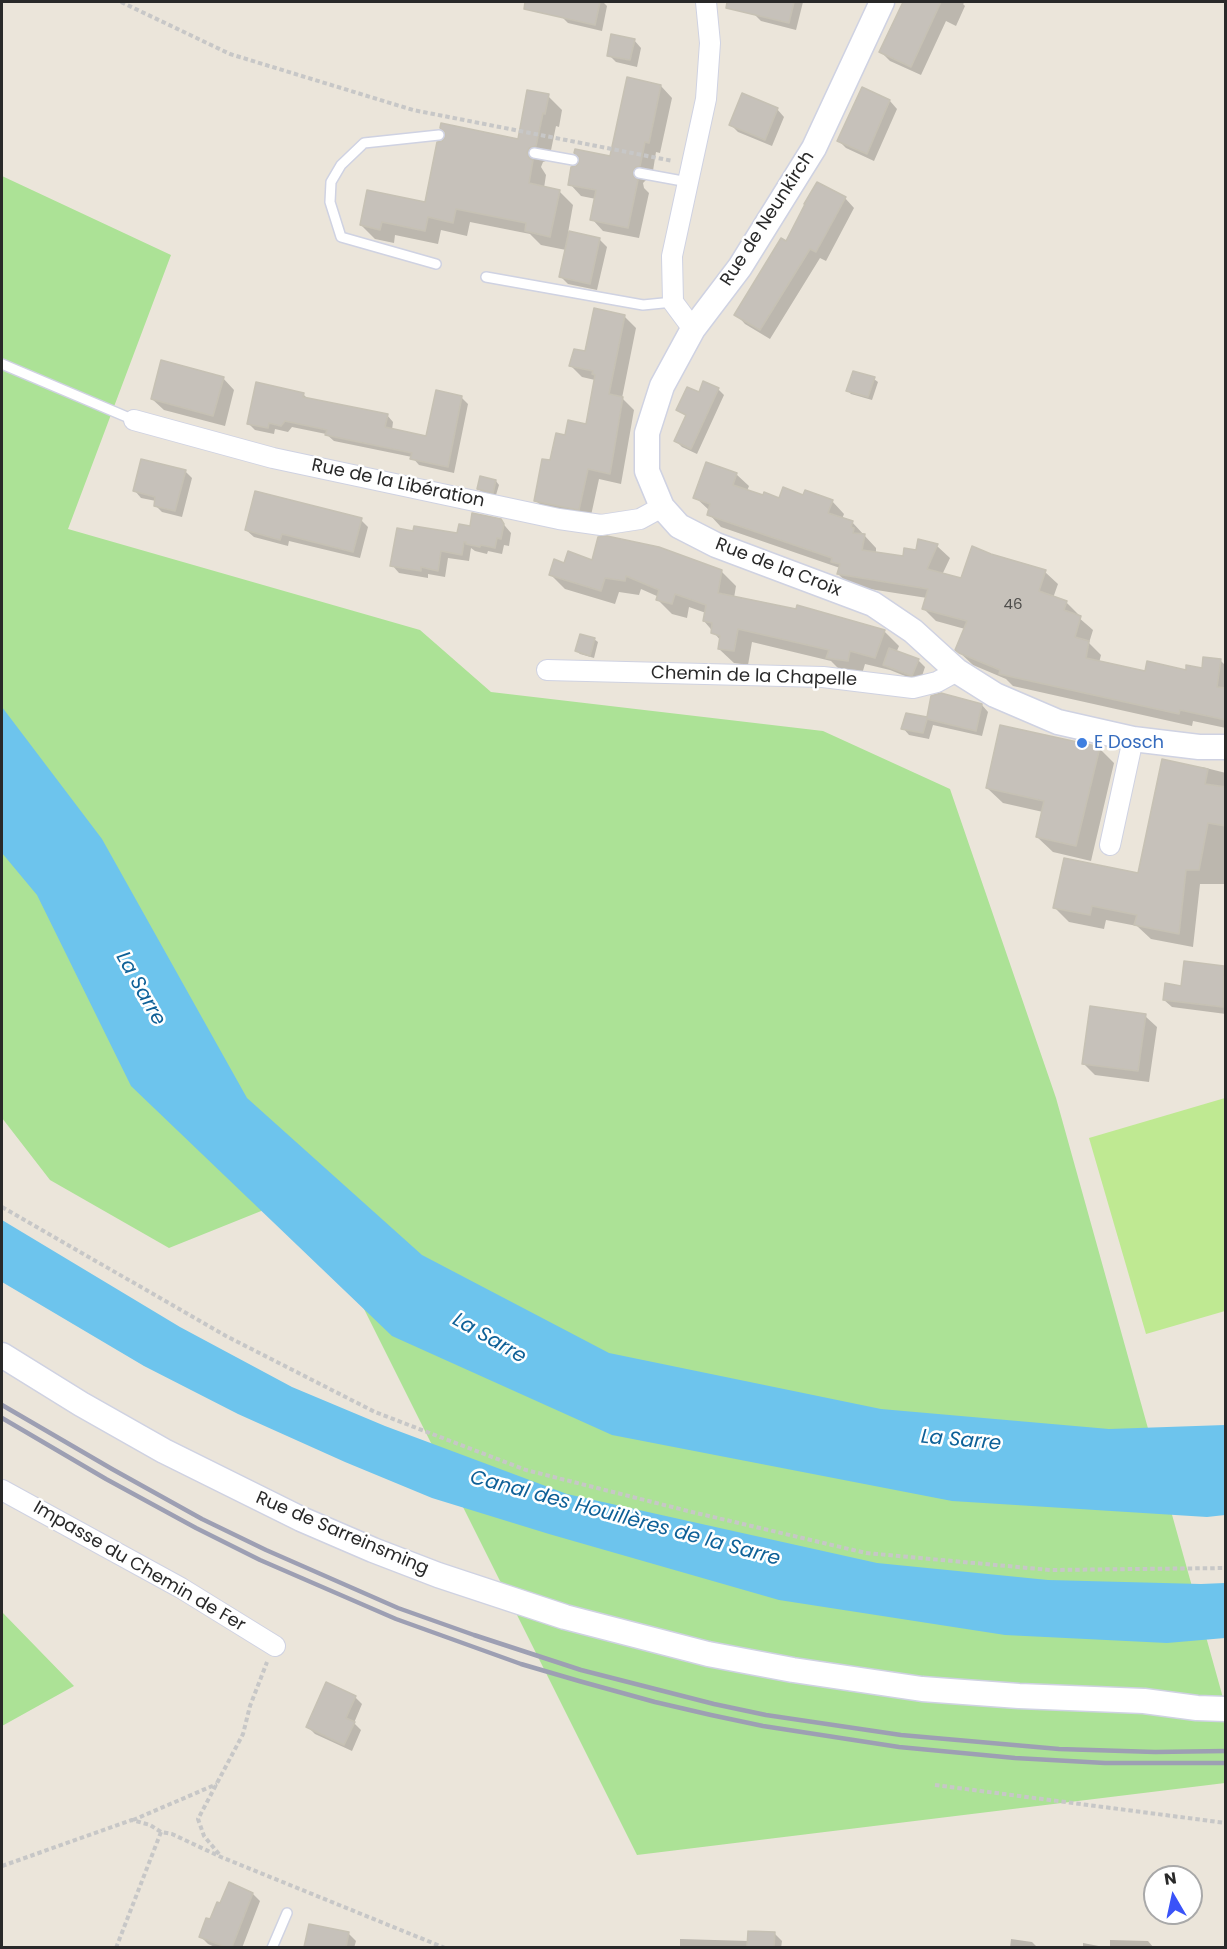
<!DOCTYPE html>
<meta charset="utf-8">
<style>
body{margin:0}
#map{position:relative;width:1227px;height:1949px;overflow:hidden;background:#ebe5da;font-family:Poppins,sans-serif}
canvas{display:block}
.frame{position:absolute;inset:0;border:3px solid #292929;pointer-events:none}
.north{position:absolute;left:1143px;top:1865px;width:60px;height:60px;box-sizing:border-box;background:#fff;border:2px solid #a9a9a9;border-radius:50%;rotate:351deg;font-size:16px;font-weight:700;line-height:24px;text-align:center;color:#292929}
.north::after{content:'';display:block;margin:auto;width:21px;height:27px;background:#3a53f8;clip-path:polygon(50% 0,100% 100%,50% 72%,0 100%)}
</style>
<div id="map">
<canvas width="1227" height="1949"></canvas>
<div class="frame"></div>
<div class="north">N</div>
</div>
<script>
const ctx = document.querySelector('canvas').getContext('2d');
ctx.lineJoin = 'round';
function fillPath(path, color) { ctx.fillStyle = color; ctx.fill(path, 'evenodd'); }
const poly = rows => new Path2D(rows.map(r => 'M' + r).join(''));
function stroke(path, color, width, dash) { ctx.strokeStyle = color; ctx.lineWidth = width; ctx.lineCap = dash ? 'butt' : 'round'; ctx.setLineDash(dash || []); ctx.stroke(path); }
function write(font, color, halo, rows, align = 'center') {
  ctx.font = font + ' Poppins,sans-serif'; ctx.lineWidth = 5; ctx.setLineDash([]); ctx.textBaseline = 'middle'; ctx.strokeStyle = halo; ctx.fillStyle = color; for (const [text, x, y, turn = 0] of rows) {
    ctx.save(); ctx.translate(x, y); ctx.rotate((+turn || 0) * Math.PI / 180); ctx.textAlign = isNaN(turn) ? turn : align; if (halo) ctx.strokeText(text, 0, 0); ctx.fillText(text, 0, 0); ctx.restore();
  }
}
fillPath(poly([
 [2,176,171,255,68,529,420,630,491,692,823,731,950,789,1056,1098,1225,1705,1225,1783,637,1855,306,1193,169,1248,50,1180,2,1118],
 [2,1612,74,1686,2,1726]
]), '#ace296');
fillPath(poly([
 [1225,1098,1225,1311,1146,1334,1089,1138]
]), '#bfe992');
fillPath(poly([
 [2,707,102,839,247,1098,422,1255,609,1353,881,1409,1109,1429,1225,1425,1225,1515,1207,1517,952,1501,612,1435,392,1336,131,1086,37,895,2,853],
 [2,1220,180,1327,292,1387,385,1426,567,1494,877,1563,1048,1580,1201,1584,1225,1583,1225,1638,1167,1643,1005,1635,779,1600,549,1534,432,1498,345,1462,238,1414,144,1366,2,1282]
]), '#6dc4ed');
fillPath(poly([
 [564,2,603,2,607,6,602,31,568,23,561,16],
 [757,2,803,2,796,30,761,21,754,14],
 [905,2,965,2,963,4,965,6,956,26,946,21,921,75,890,61,881,52,899,19],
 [634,40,641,48,637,67,616,62,609,55],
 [661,86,672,98,660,153,656,152,652,177,648,178,643,183,644,188,649,193,639,238,603,231,592,219,596,199,581,196,570,184,611,158],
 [862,89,890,101,897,109,874,161,846,148,839,141],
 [548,96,562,110,559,127,556,126,549,160,543,162,541,167,546,175,544,188,559,191,573,205,568,233,599,239,607,247,597,290,568,284,560,276,566,250,541,245,530,234,470,222,467,236,441,230,438,244,395,235,394,243,375,239,361,225,426,204,519,140],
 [777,109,784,117,772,146,738,132,731,125],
 [845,198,854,208,826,261,820,258,770,339,745,324,736,314,787,243],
 [624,316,636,328,622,398,634,410,621,484,599,479,590,520,548,512,536,501,551,462,566,437,587,425,595,380,582,377,571,366],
 [223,378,234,390,225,426,164,410,152,399],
 [874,379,878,382,872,400,851,394,848,391],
 [718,389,724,395,697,454,682,447,676,441,687,417,678,410,700,394],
 [303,394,308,399,387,415,393,422,392,430,427,437,461,397,468,404,454,473,419,465,412,457,334,441,326,434,292,427,288,432,275,429,274,434,255,430,248,423],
 [185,471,192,478,182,517,162,512,155,505,156,501,141,498,135,491],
 [736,474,749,486,747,491,780,500,804,497,832,501,844,514,842,519,852,522,876,548,876,553,904,558,917,552,919,541,937,546,950,558,942,575,962,579,991,555,1045,572,1058,584,1053,598,1066,602,1079,615,1078,617,1093,630,1089,643,1101,655,1099,663,1146,673,1203,670,1220,660,1226,666,1226,728,1193,721,1192,726,1013,686,1006,679,973,665,957,650,965,629,936,621,924,609,927,598,851,586,838,574,840,568,721,527,709,514,710,511,695,497],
 [496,481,499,485,496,495,482,492,479,489],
 [361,520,368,527,360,558,289,541,288,546,254,537,246,530],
 [500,520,511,533,509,546,504,545,502,554,488,551,487,554,475,551,471,548,469,561,448,558,445,577,428,574,428,578,399,573,392,565,415,532,458,535,471,528],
 [593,562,721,571,736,586,734,598,884,631,899,646,896,653,918,660,925,667,920,682,890,670,865,664,862,674,842,672,831,661,752,642,748,665,734,663,719,649,721,641,704,621,706,613,689,607,687,618,672,614,658,600,659,597,641,589,639,595,619,592,615,604,565,589,551,575,565,565],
 [594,639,598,642,594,658,580,654,577,651],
 [933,697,982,705,988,712,982,736,933,725,929,739,909,735,903,728,907,715,928,719],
 [1099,748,1114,763,1091,861,1053,852,1037,837,1043,812,1003,803,987,788],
 [1202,767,1226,773,1226,884,1200,884,1193,947,1151,939,1137,926,1106,920,1104,929,1069,922,1055,908,1139,875],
 [1223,968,1226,970,1226,1014,1172,1007,1164,1000,1182,987],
 [1145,1016,1157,1027,1149,1082,1095,1075,1084,1064],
 [355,1697,362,1704,354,1723,361,1730,352,1751,315,1734,308,1727],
 [253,1894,260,1901,242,1948,217,1948,208,1944,200,1936,210,1921],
 [310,1925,348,1933,356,1941,354,1948,306,1948],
 [774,1933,782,1941,781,1948,661,1948,661,1946,680,1947,680,1939,749,1941],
 [1011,1939,1032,1942,1038,1948,1010,1948],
 [1110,1940,1148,1941,1154,1948,1110,1948],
 [1083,1943,1109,1948,1083,1948]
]), '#0003');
const building = poly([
 [525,2,600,2,595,25,524,9,525,2],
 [727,2,794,2,789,23,726,8,727,2],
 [903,2,941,2,911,67,879,52,903,2],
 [611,34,635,39,630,60,607,56,611,34],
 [627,77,661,85,649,143,645,142,640,166,636,167,633,171,633,176,638,180,628,228,590,220,596,190,568,185,571,167,576,166,579,162,579,157,574,153,575,149,610,156,627,77],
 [862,87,890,100,867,154,837,141,862,87],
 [527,90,549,94,545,114,543,113,536,146,529,148,527,152,529,158,533,160,529,183,560,190,550,237,525,231,526,223,456,209,453,223,428,217,425,231,382,222,380,230,360,225,367,190,425,202,437,142,442,141,445,137,445,132,440,128,441,123,518,139,527,90],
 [742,93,778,108,765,140,729,125,742,93],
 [817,182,846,197,816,252,810,249,760,330,734,315,781,238,786,241,805,204,804,204,817,182],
 [569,231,600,238,590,284,559,277,569,231],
 [594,308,625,315,609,394,623,397,610,474,588,469,579,510,534,501,542,459,550,460,556,433,565,435,568,420,586,424,595,375,592,374,593,371,569,366,574,349,585,351,594,308],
 [161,360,224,377,213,416,151,399,161,360],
 [853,371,875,377,868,397,846,391,853,371],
 [703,381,719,388,691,449,674,441,686,415,676,410,687,387,699,392,703,381],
 [256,382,304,393,303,397,388,414,385,427,426,436,436,390,462,396,448,467,410,459,412,453,325,435,327,430,285,421,281,426,269,423,268,428,247,424,256,382],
 [141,459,186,470,175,511,154,506,155,497,133,491,141,459],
 [706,462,737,473,733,485,763,495,764,492,779,498,783,487,803,495,805,490,833,500,828,513,853,521,851,527,854,528,853,533,865,534,862,550,903,556,904,548,916,550,918,539,938,544,927,569,961,578,972,546,991,554,1046,570,1039,591,1067,601,1064,610,1081,616,1075,637,1089,641,1086,658,1145,671,1147,661,1186,670,1186,665,1202,668,1203,657,1221,659,1217,687,1226,688,1226,720,1180,710,1179,714,999,674,1000,670,959,653,955,650,967,621,922,609,928,589,837,574,840,564,831,562,832,558,707,515,710,504,693,498,706,462],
 [480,476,496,480,493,493,477,489,480,476],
 [255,491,362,518,353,552,282,534,280,540,245,530,255,491],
 [472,513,501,519,504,524,501,539,497,538,495,548,481,545,480,547,466,544,466,542,464,542,462,555,441,551,438,571,421,567,421,571,390,566,397,528,413,531,414,526,457,533,459,524,470,526,472,513],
 [607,536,659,547,722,570,718,593,796,609,797,605,885,630,875,658,850,651,848,661,826,658,829,650,738,629,734,651,718,649,720,636,711,633,712,623,703,621,706,605,675,594,672,604,656,600,659,590,626,576,625,581,605,578,601,591,549,575,554,559,564,563,568,551,592,560,598,537,607,536],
 [580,634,595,638,590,656,575,651,580,634],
 [889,648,919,659,912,676,883,665,889,648],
 [941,693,982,704,976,731,927,719,923,733,901,729,906,713,927,717,931,696,941,693],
 [1000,725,1100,747,1076,846,1036,837,1044,801,986,788,1000,725],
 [1162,759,1208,769,1205,784,1226,787,1226,826,1208,823,1199,870,1186,870,1179,934,1134,925,1137,915,1092,906,1090,915,1053,908,1064,858,1138,873,1162,759],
 [1184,961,1224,966,1223,1007,1163,1000,1165,983,1181,986,1184,961],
 [1090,1006,1146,1014,1138,1071,1082,1064,1090,1006],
 [326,1682,356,1696,346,1718,355,1722,344,1745,306,1727,326,1682],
 [229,1882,253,1893,232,1947,226,1947,199,1937,206,1918,210,1919,217,1902,220,1903,229,1882],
 [309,1924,349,1932,346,1947,304,1947,309,1924],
 [748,1931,775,1932,774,1947,747,1947,748,1931]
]);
fillPath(building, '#c6c1ba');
stroke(building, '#c6c1b4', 1.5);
const service = poly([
 [534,153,573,160],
 [639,173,688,182],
 [436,264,341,237,330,202,331,182,341,165,364,143,439,135],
 [486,277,643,305,673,302],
 [2,364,134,420],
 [272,1948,287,1913]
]);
const minor = poly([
 [693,329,673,302,672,256,706,99,710,43,706,2],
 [134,420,273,458,559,519,601,525,640,519,662,507],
 [547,670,823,677,913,688,937,682,957,671],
 [1110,845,1133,739],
 [2,1490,181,1588,275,1646]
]);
const tertiary = poly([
 [882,2,814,148,740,267,693,329,662,386,647,433,647,471,662,507,679,526,716,545,873,604,913,631,957,671,995,695,1058,722,1133,739,1199,747,1226,747],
 [2,1355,81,1404,164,1451,301,1519,373,1550,438,1575,565,1617,708,1654,793,1670,922,1689,1019,1696,1144,1701,1197,1708,1226,1709]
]);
stroke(service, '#cfd2e2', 12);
stroke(minor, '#cfd2e2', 22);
stroke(tertiary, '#cfd2e2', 27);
stroke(poly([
 [121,2,230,54,413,110,673,161],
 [2,1207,226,1336,375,1412,526,1470,692,1512,866,1553,1050,1570,1226,1568],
 [935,1785,1226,1823],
 [133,1820,217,1784],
 [219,1854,204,1836,198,1819,243,1734,250,1706,267,1662],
 [2,1866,132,1820,150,1825,161,1832,172,1834,221,1857,445,1948],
 [116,1948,161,1832]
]), '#c7c7c7', 4, [4.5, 3]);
stroke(service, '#fff', 9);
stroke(minor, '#fff', 20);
stroke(tertiary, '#fff', 24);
stroke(poly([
 [2,1405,112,1469,202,1519,266,1550,398,1608,474,1635,581,1670,714,1704,766,1715,901,1735,1059,1749,1155,1752,1226,1751],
 [2,1418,106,1479,196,1528,260,1560,396,1619,521,1664,579,1681,655,1702,711,1715,763,1726,899,1747,1015,1758,1105,1763,1226,1763]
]), '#9d9fb3', 4.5);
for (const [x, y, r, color] of [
 [1082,743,6,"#3f7fe0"]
]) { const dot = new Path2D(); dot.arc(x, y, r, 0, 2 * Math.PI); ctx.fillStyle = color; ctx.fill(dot); stroke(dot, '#fff', 2); }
write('15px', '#504f4d', null, [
 ["46",1013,605]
]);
write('18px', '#292929', '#fff', [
 ["Rue de Neunkirch",768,219,-57],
 ["Rue de la Libération",398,484,12],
 ["Rue de la Croix",778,568,21],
 ["Chemin de la Chapelle",754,677,2],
 ["Rue de Sarreinsming",342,1534,23],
 ["Impasse du Chemin de Fer",139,1567,30]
]);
write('18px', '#366cbe', '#fff', [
 ["E Dosch",1094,743]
], 'left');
write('italic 20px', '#0e6097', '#fff', [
 ["La Sarre",140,989,61],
 ["La Sarre",489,1339,30],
 ["La Sarre",961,1441,5],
 ["Canal des Houillères de la Sarre",625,1519,15]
]);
</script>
